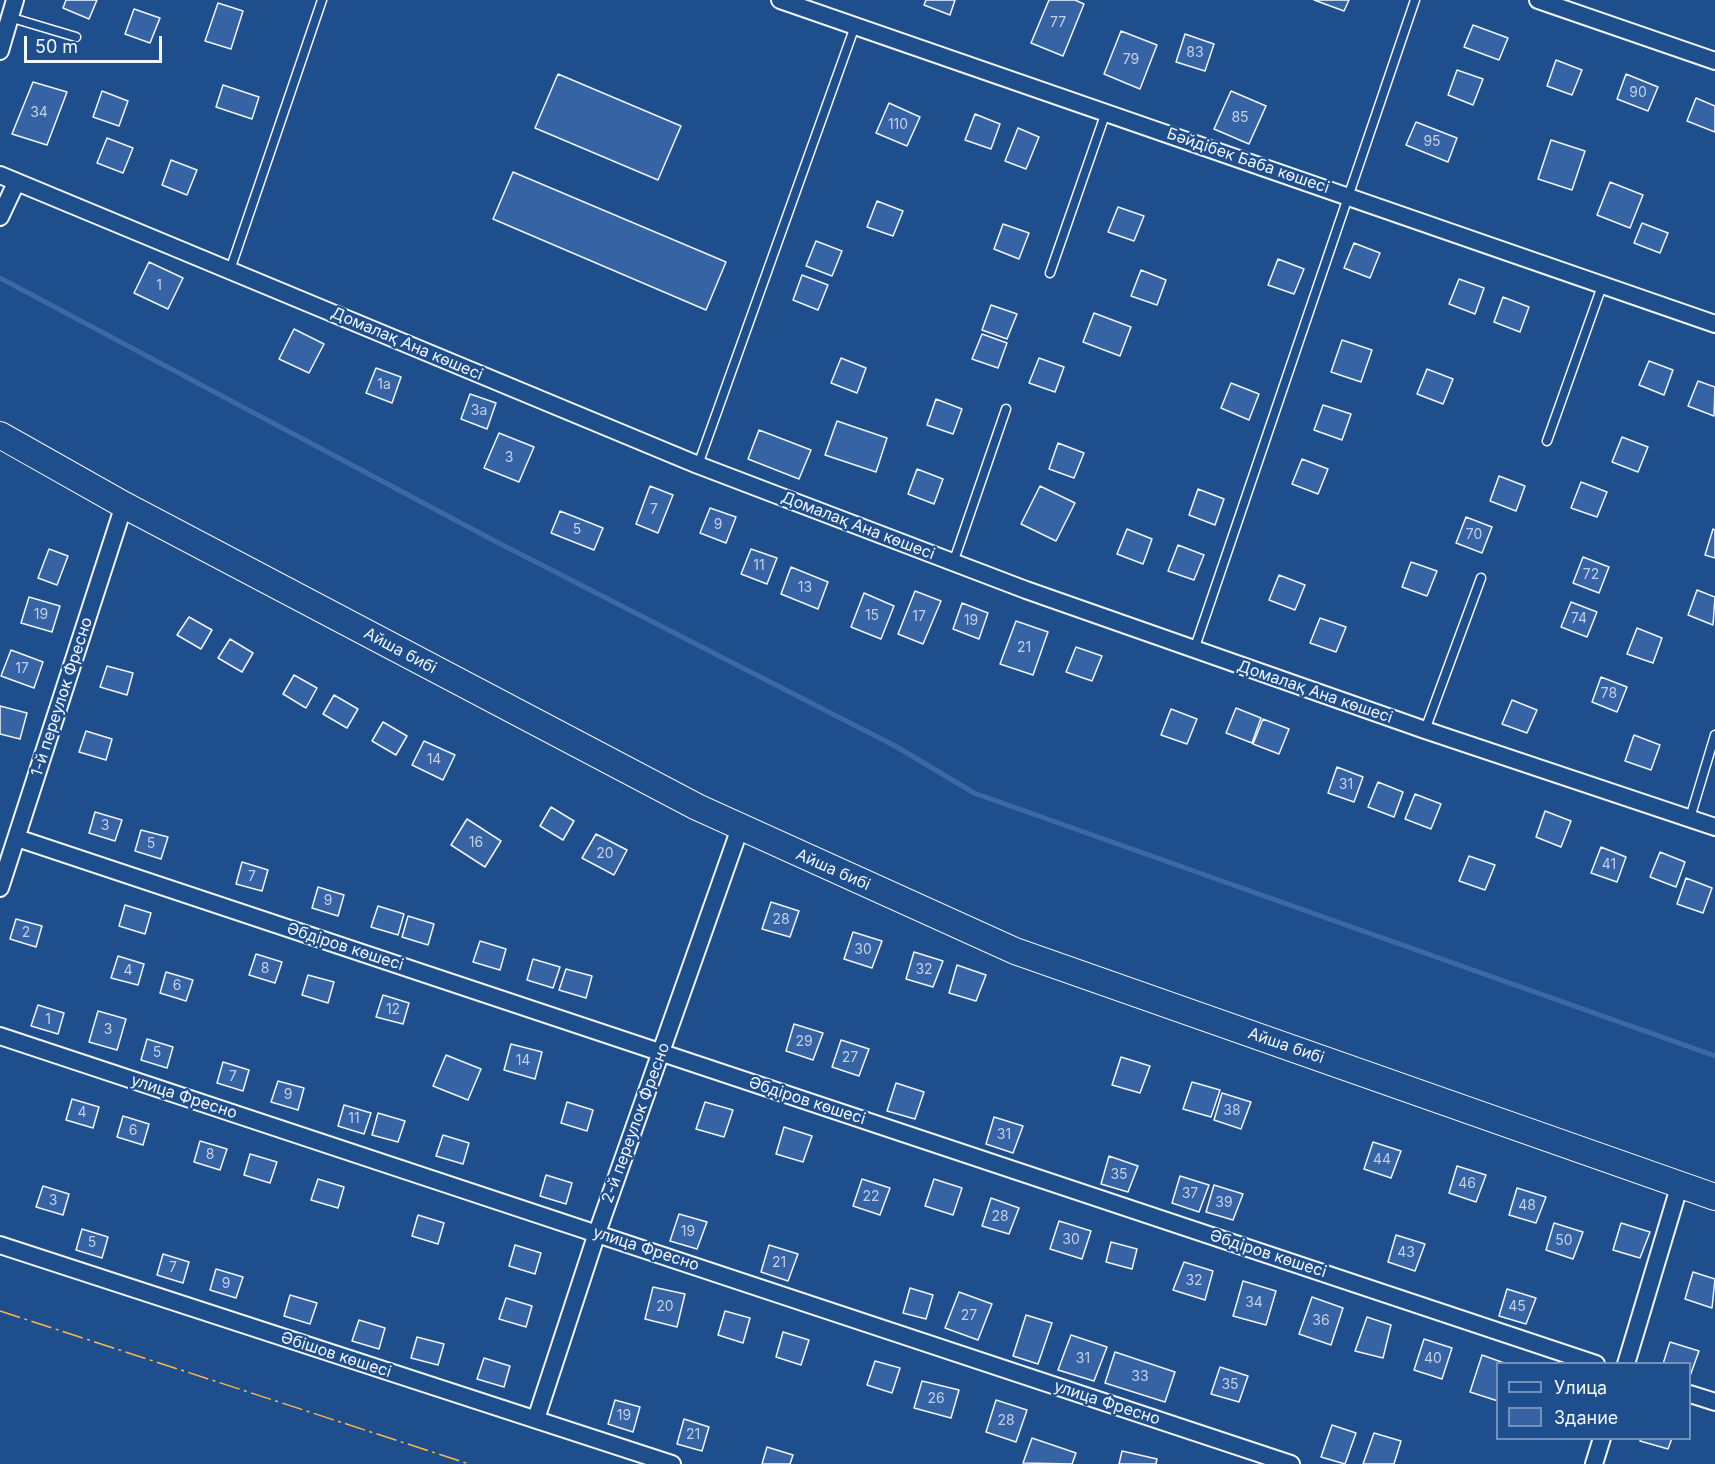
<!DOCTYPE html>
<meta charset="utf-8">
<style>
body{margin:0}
#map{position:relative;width:1715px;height:1464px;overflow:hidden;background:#1f4e8c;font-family:Inter,sans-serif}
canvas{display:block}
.legend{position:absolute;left:1496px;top:1362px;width:195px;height:78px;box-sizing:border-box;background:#1f4e8c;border:2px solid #7391ba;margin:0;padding:8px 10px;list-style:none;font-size:18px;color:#f2f6ff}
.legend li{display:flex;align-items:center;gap:12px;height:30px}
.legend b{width:30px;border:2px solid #7391ba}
.scale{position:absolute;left:24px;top:36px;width:138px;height:27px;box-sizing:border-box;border:3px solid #f2f6ff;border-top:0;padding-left:8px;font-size:18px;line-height:21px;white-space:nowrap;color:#f2f6ff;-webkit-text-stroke:4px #1f4e8c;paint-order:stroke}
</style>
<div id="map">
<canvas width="1715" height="1464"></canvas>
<ul class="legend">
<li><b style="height:8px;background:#1f4e8c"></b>Улица</li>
<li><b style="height:16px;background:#3563a3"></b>Здание</li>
</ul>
<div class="scale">50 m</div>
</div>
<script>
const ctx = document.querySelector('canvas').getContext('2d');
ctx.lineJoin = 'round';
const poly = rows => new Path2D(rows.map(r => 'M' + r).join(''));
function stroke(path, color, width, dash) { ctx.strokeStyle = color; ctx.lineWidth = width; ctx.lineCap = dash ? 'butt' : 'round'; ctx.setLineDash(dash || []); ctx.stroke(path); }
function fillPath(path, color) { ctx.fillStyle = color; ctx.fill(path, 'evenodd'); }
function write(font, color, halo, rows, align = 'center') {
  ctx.font = font + ' Inter,sans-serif'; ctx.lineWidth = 4.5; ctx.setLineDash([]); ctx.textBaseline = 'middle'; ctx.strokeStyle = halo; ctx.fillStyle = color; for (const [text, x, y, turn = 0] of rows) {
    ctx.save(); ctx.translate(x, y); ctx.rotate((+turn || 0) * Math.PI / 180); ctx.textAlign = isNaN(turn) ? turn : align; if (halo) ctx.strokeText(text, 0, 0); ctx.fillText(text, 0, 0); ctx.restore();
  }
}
stroke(poly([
 [0,278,491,539,897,747,974,793,1715,1056]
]), '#3b69a3', 5);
const building = poly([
 [66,0,97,0,89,19,63,8,66,0],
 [926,0,955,0,950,15,924,5,926,0],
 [1049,0,1075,0,1084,4,1063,56,1031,43,1049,0],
 [1314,0,1349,0,1344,11,1314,0],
 [218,3,243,11,231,49,205,41,218,3],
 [134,9,160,18,150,43,125,34,134,9],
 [1473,25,1508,38,1499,60,1464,47,1473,25],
 [1121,31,1157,45,1140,89,1104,74,1121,31],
 [1185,34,1214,44,1205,71,1176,62,1185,34],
 [1556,60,1582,70,1572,95,1547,86,1556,60],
 [1457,70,1483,79,1473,105,1448,95,1457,70],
 [558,74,681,126,658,180,535,128,558,74],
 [1626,74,1658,87,1648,111,1617,99,1626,74],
 [33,82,67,92,47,145,12,134,33,82],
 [223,85,259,97,252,119,216,107,223,85],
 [102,91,128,101,119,126,93,117,102,91],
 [1231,91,1266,106,1249,144,1214,129,1231,91],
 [1696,98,1715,106,1715,132,1687,121,1696,98],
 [889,103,920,117,907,146,876,133,889,103],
 [975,114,1000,124,991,149,965,140,975,114],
 [1416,122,1457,138,1448,162,1406,145,1416,122],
 [1018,128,1039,137,1026,169,1005,161,1018,128],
 [107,138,133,148,123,173,97,163,107,138],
 [1551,140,1585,151,1572,190,1538,179,1551,140],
 [171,160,197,170,187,195,162,185,171,160],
 [513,172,726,262,706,310,493,219,513,172],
 [1610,182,1643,195,1630,228,1597,215,1610,182],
 [877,201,903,211,893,236,867,227,877,201],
 [1118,207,1144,216,1134,241,1108,232,1118,207],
 [1642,223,1668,233,1660,253,1634,243,1642,223],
 [1003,224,1029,233,1019,259,994,249,1003,224],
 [816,241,842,251,832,276,806,266,816,241],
 [1354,243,1380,253,1370,278,1344,268,1354,243],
 [1278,259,1304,269,1294,294,1268,285,1278,259],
 [149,262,183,278,168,309,134,293,149,262],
 [1141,270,1166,280,1157,305,1131,296,1141,270],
 [802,275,828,285,818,310,793,300,802,275],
 [1459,279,1484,288,1475,314,1449,304,1459,279],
 [1503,297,1529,307,1520,332,1494,322,1503,297],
 [991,305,1017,314,1007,339,982,330,991,305],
 [1094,313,1131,327,1120,356,1083,342,1094,313],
 [294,329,324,344,309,373,279,359,294,329],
 [982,334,1007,343,998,368,972,359,982,334],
 [1342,340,1372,350,1361,382,1331,372,1342,340],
 [841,358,866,368,857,393,831,383,841,358],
 [1039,358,1064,367,1055,392,1029,383,1039,358],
 [1649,361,1673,370,1664,395,1639,385,1649,361],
 [376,368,401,377,392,403,366,393,376,368],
 [1427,369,1453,379,1443,404,1417,394,1427,369],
 [1698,381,1715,387,1714,416,1688,406,1698,381],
 [1231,383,1259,394,1249,420,1221,408,1231,383],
 [470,394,496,403,487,429,461,419,470,394],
 [936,399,962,409,953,434,927,425,936,399],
 [1323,405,1351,414,1342,440,1314,430,1323,405],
 [837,421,887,438,876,472,825,455,837,421],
 [759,430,811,450,799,479,748,459,759,430],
 [499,433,534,447,519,482,484,468,499,433],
 [1622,437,1648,447,1638,472,1612,462,1622,437],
 [1058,443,1084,453,1074,478,1049,469,1058,443],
 [1302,459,1328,469,1318,494,1292,484,1302,459],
 [917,469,943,479,934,504,908,494,917,469],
 [1499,476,1525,486,1516,511,1490,501,1499,476],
 [1581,482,1607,492,1597,517,1571,508,1581,482],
 [650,486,673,495,658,533,636,524,650,486],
 [1040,486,1075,503,1056,541,1021,524,1040,486],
 [1198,489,1224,499,1215,525,1189,515,1198,489],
 [710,508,736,517,726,543,700,533,710,508],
 [560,511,603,528,594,550,551,533,560,511],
 [1466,517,1492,527,1482,553,1456,543,1466,517],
 [1127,529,1152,539,1143,564,1117,554,1127,529],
 [1713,529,1715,530,1715,558,1705,555,1713,529],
 [1178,545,1204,555,1194,580,1168,571,1178,545],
 [49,549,68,556,57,585,38,578,49,549],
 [751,549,777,558,767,584,741,574,751,549],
 [1583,557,1609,567,1599,593,1573,583,1583,557],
 [1411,562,1437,571,1427,596,1402,587,1411,562],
 [791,567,828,582,818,609,781,594,791,567],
 [1279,575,1305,585,1295,610,1269,600,1279,575],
 [1697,590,1715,597,1713,625,1688,615,1697,590],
 [915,591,941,601,923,644,898,634,915,591],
 [864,593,894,606,881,639,851,627,864,593],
 [29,597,60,606,52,632,21,623,29,597],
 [1571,602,1597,612,1587,637,1561,627,1571,602],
 [962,603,988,613,979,639,953,629,962,603],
 [189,617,212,630,201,649,177,635,189,617],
 [1320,618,1346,627,1336,652,1310,643,1320,618],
 [1016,621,1048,632,1033,675,1000,664,1016,621],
 [1637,628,1662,638,1653,663,1627,654,1637,628],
 [230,639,253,653,242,672,218,658,230,639],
 [1076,647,1102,656,1092,681,1066,672,1076,647],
 [11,650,43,662,34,688,1,676,11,650],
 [107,666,133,673,127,695,100,687,107,666],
 [294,675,317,688,306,708,283,694,294,675],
 [1601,677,1627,687,1617,712,1592,702,1601,677],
 [334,695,358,709,347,728,323,714,334,695],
 [1512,700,1537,710,1527,733,1502,724,1512,700],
 [0,706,27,713,20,739,0,734,0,706],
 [1236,708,1261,718,1252,743,1226,733,1236,708],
 [1171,709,1197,719,1187,744,1161,735,1171,709],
 [1263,719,1289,729,1279,754,1253,744,1263,719],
 [383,722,407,736,396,755,372,741,383,722],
 [86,731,112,739,106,760,79,752,86,731],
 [1634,735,1660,745,1651,770,1625,761,1634,735],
 [424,741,455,755,443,780,412,765,424,741],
 [1337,767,1363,777,1354,802,1328,793,1337,767],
 [1378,782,1403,792,1394,817,1368,807,1378,782],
 [1415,794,1441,804,1431,829,1405,819,1415,794],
 [551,807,574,821,563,840,540,826,551,807],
 [1545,811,1571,821,1561,847,1536,837,1545,811],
 [95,812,122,820,115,841,89,833,95,812],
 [467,819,501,841,485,867,451,845,467,819],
 [141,830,168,837,161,859,135,851,141,830],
 [596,834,627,850,614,875,582,858,596,834],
 [1601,847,1626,857,1617,882,1591,873,1601,847],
 [1660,852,1685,862,1676,887,1650,877,1660,852],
 [1469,856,1495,865,1485,890,1459,881,1469,856],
 [242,862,268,870,262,891,236,884,242,862],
 [1686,878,1712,888,1703,913,1677,904,1686,878],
 [318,887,344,895,338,916,312,908,318,887],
 [771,902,799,911,790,937,762,929,771,902],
 [125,905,151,913,145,934,119,926,125,905],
 [378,906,404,914,398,935,371,927,378,906],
 [408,916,434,924,428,945,402,937,408,916],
 [16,919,42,926,36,947,10,939,16,919],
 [853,932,882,941,872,968,844,959,853,932],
 [480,941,506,949,500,970,473,962,480,941],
 [914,952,943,961,933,987,906,979,914,952],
 [256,954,282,962,275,983,249,975,256,954],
 [118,956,144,964,138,985,111,978,118,956],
 [533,959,560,967,553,988,527,980,533,959],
 [957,965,986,975,976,1001,949,993,957,965],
 [566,969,592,976,586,998,559,990,566,969],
 [166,972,193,980,186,1001,160,993,166,972],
 [308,975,334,982,328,1003,302,995,308,975],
 [383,995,409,1003,403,1024,376,1017,383,995],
 [38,1005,64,1013,58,1034,31,1026,38,1005],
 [98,1011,126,1019,117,1050,89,1042,98,1011],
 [794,1024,823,1033,813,1060,786,1051,794,1024],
 [147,1039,173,1047,167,1068,141,1060,147,1039],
 [841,1040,869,1049,859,1076,832,1067,841,1040],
 [511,1044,542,1052,535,1079,504,1070,511,1044],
 [446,1055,481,1069,468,1100,433,1086,446,1055],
 [1121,1057,1150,1066,1140,1093,1112,1085,1121,1057],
 [223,1062,249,1070,243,1091,217,1083,223,1062],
 [278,1081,304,1088,298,1110,271,1102,278,1081],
 [1192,1082,1220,1090,1211,1117,1183,1109,1192,1082],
 [896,1083,924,1092,915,1119,887,1111,896,1083],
 [1222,1093,1251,1102,1241,1129,1214,1120,1222,1093],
 [72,1099,99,1107,93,1128,66,1120,72,1099],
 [567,1102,593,1110,587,1131,561,1123,567,1102],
 [705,1102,733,1110,724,1137,696,1129,705,1102],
 [344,1105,371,1113,364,1134,338,1126,344,1105],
 [378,1113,405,1121,398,1142,372,1135,378,1113],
 [123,1116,149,1124,143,1145,117,1137,123,1116],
 [994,1117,1023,1126,1013,1153,986,1144,994,1117],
 [784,1127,812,1136,803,1162,776,1154,784,1127],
 [443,1135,469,1143,463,1164,436,1156,443,1135],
 [200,1141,227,1149,220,1170,194,1162,200,1141],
 [1373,1142,1401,1151,1391,1178,1364,1169,1373,1142],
 [250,1154,277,1162,270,1183,244,1175,250,1154],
 [1109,1156,1138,1166,1128,1192,1101,1184,1109,1156],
 [1457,1166,1486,1175,1476,1202,1449,1193,1457,1166],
 [546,1175,572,1183,566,1204,540,1196,546,1175],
 [1180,1176,1209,1185,1199,1212,1172,1203,1180,1176],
 [318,1179,344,1187,338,1208,311,1200,318,1179],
 [862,1179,890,1188,880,1215,853,1206,862,1179],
 [934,1179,962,1188,953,1215,925,1206,934,1179],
 [1214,1185,1243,1194,1233,1220,1206,1212,1214,1185],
 [43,1186,69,1194,63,1215,36,1207,43,1186],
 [1517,1188,1546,1197,1536,1223,1509,1215,1517,1188],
 [991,1198,1019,1208,1009,1234,982,1226,991,1198],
 [679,1214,707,1222,697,1249,670,1241,679,1214],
 [418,1215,444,1223,438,1244,412,1236,418,1215],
 [1059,1221,1091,1231,1082,1259,1050,1249,1059,1221],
 [1554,1223,1583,1232,1573,1259,1546,1250,1554,1223],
 [1621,1223,1650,1232,1640,1258,1613,1250,1621,1223],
 [82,1229,108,1237,102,1258,76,1250,82,1229],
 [1396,1235,1425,1244,1415,1271,1388,1262,1396,1235],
 [1111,1242,1137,1249,1132,1269,1106,1262,1111,1242],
 [515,1245,541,1253,535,1274,509,1266,515,1245],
 [769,1245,798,1254,788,1281,761,1272,769,1245],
 [163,1254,189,1262,183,1283,157,1275,163,1254],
 [1184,1262,1213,1271,1205,1300,1173,1290,1184,1262],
 [216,1269,243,1277,236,1298,210,1290,216,1269],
 [1693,1272,1715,1279,1712,1308,1685,1299,1693,1272],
 [1243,1281,1276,1291,1266,1325,1233,1316,1243,1281],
 [653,1287,685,1294,677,1327,645,1319,653,1287],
 [910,1288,933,1295,926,1319,903,1313,910,1288],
 [1507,1289,1536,1298,1526,1324,1499,1316,1507,1289],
 [959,1292,992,1304,978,1340,945,1328,959,1292],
 [290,1295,317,1303,310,1324,284,1316,290,1295],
 [1312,1297,1343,1308,1331,1345,1299,1334,1312,1297],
 [506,1298,532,1306,526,1327,499,1319,506,1298],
 [725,1311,750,1318,743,1343,718,1335,725,1311],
 [1026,1315,1052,1323,1038,1364,1013,1356,1026,1315],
 [1367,1317,1391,1325,1383,1358,1355,1351,1367,1317],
 [359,1320,385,1328,379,1349,352,1341,359,1320],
 [783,1332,809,1340,801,1365,776,1357,783,1332],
 [1071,1335,1107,1347,1094,1381,1058,1370,1071,1335],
 [417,1337,444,1344,438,1365,411,1358,417,1337],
 [1424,1339,1452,1348,1442,1379,1414,1370,1424,1339],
 [1670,1342,1699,1351,1690,1376,1690,1364,1663,1364,1670,1342],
 [1115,1352,1175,1372,1165,1402,1105,1383,1115,1352],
 [1482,1355,1507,1364,1498,1364,1498,1401,1470,1392,1482,1355],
 [484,1358,510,1366,504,1387,477,1379,484,1358],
 [875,1361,900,1368,892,1393,867,1385,875,1361],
 [1220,1367,1248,1376,1239,1402,1211,1394,1220,1367],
 [922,1381,959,1390,951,1418,914,1408,922,1381],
 [615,1400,640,1407,633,1432,608,1424,615,1400],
 [996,1400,1027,1410,1016,1442,986,1432,996,1400],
 [684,1419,709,1427,702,1451,677,1444,684,1419],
 [1332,1425,1356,1433,1345,1464,1321,1457,1332,1425],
 [1374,1433,1401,1441,1394,1464,1363,1464,1374,1433],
 [1032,1438,1076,1453,1072,1464,1023,1463,1032,1438],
 [1641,1438,1672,1438,1668,1449,1640,1441,1641,1438],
 [767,1447,793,1455,790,1464,762,1464,767,1447],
 [1122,1451,1157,1459,1156,1464,1119,1464,1122,1451]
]);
fillPath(building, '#3563a3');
stroke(building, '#f2f6ff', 1.5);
const service = poly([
 [9,17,76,37],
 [230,270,322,0],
 [1050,273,1106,112],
 [1547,441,1602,286],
 [698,465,855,26],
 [953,563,1006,409],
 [1194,650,1415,0],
 [1425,730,1481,578],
 [1690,818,1715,735]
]);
const minor = poly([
 [780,0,1715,324],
 [1538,0,1715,61],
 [0,51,15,0],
 [0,175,698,465,1026,590,1425,730,1715,827],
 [0,217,16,183],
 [17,838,1596,1364],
 [0,888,124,505],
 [0,1036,1291,1464],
 [0,1245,672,1464],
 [1626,1364,1680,1184],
 [1690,1394,1715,1402],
 [536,1419,597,1233,740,828],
 [1594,1464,1602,1438]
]);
const primary = poly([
 [0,435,124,505,697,807,1015,951,1715,1197]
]);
stroke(service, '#f2f6ff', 11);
stroke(minor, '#f2f6ff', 20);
stroke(primary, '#f2f6ff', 28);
stroke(service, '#1f4e8c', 8);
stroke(minor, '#1f4e8c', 16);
stroke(primary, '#1f4e8c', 26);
stroke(poly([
 [0,1311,469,1464]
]), '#ffb74d', 1.5, [21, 4.5, 3, 4.5]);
write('14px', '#c3d1e8', null, [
 ["77",1058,23],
 ["83",1195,53],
 ["79",1131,60],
 ["90",1638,93],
 ["34",39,113],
 ["85",1240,118],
 ["110",898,125],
 ["95",1432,142],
 ["1",159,286],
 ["1а",384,385],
 ["3а",479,411],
 ["3",509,458],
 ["7",654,510],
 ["9",718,525],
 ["5",577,530],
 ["70",1474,535],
 ["11",759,566],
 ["72",1591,575],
 ["13",805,588],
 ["19",41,615],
 ["15",872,616],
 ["17",919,617],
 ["74",1579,619],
 ["19",971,621],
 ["21",1024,648],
 ["17",22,669],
 ["78",1609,694],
 ["14",434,760],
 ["31",1346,785],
 ["3",105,826],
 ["16",476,843],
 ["5",151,844],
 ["20",605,854],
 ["41",1609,865],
 ["7",252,877],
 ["9",328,901],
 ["28",781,920],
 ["2",26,933],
 ["30",863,950],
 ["8",265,969],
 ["32",924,970],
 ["4",128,971],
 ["6",177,986],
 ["12",393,1010],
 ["1",48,1020],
 ["3",108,1030],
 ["29",804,1042],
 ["5",157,1053],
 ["27",850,1058],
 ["14",523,1061],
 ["7",233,1077],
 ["9",288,1095],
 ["38",1232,1111],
 ["4",82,1113],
 ["11",354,1119],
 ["6",133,1131],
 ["31",1004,1135],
 ["8",210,1155],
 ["44",1382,1160],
 ["35",1119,1175],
 ["46",1467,1184],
 ["37",1190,1194],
 ["22",871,1197],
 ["3",53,1201],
 ["39",1224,1203],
 ["48",1527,1206],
 ["28",1000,1217],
 ["19",688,1232],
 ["30",1071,1240],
 ["50",1564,1241],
 ["5",92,1243],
 ["43",1406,1253],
 ["21",779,1263],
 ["7",173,1268],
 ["32",1194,1281],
 ["9",226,1284],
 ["34",1254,1303],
 ["20",665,1307],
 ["45",1517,1307],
 ["27",969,1316],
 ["36",1321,1321],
 ["31",1083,1359],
 ["40",1433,1359],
 ["33",1140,1377],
 ["35",1230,1385],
 ["26",936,1399],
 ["19",624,1416],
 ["28",1006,1421],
 ["21",693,1435]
]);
write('16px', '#f2f6ff', '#1f4e8c', [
 ["Бәйдібек Баба көшесі",1248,161,19],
 ["Домалақ Ана көшесі",407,344,23],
 ["Домалақ Ана көшесі",858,526,21],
 ["Айша бибі",400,651,28],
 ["Домалақ Ана көшесі",1315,692,19],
 ["1-й переулок Фресно",62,697,-72],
 ["Айша бибі",833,870,24],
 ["Әбдіров көшесі",345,947,18],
 ["Айша бибі",1286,1046,19],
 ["улица Фресно",184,1097,18],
 ["Әбдіров көшесі",807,1101,18],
 ["2-й переулок Фресно",636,1123,-70],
 ["улица Фресно",646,1249,18],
 ["Әбдіров көшесі",1268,1254,18],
 ["Әбішов көшесі",336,1355,18],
 ["улица Фресно",1107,1403,18]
]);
</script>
